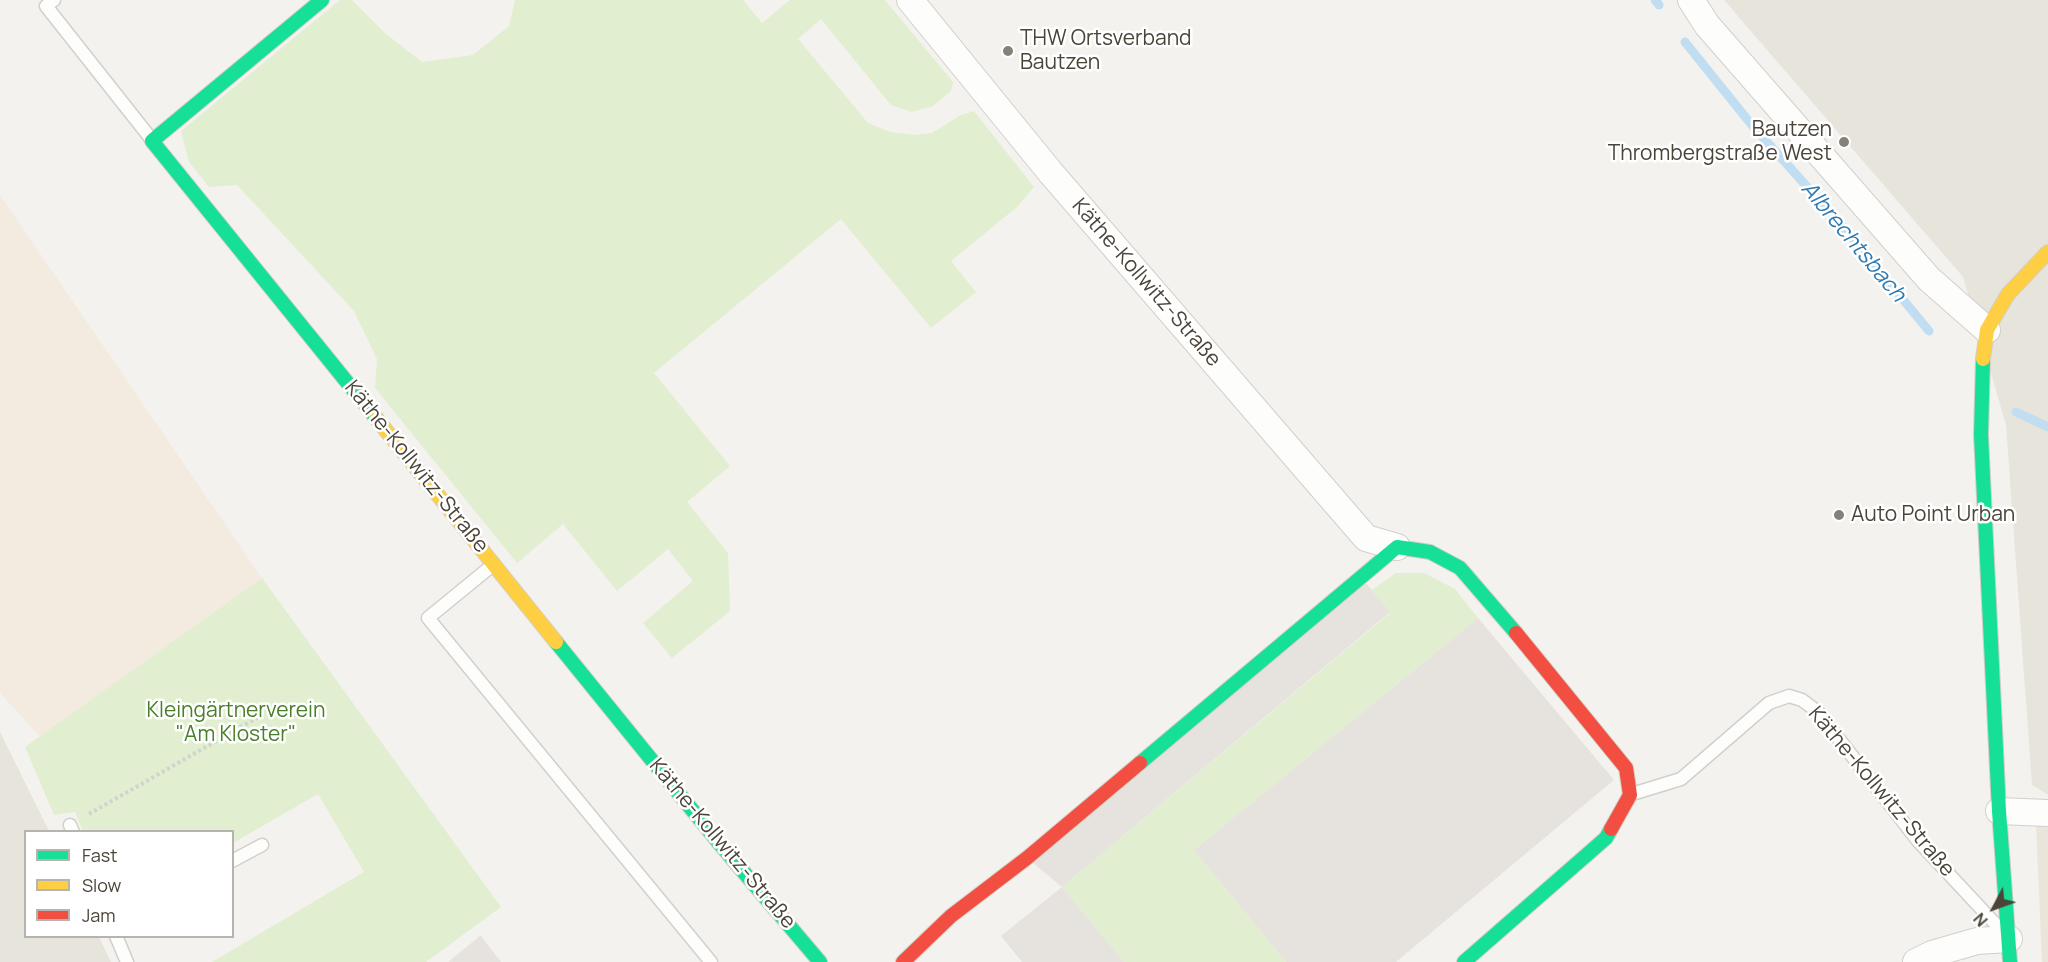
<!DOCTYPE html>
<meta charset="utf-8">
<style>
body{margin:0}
#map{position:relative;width:2048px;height:962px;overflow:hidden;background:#f4f2ee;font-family:Manrope,sans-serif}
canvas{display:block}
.legend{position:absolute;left:24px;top:830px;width:210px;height:108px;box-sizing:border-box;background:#fff;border:2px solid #b7b4b0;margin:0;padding:8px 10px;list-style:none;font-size:18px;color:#4b4439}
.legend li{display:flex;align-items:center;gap:12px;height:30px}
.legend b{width:30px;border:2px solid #b7b4b0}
.north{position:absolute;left:1964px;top:878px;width:60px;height:60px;-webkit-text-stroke:4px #fff;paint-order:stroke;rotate:229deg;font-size:16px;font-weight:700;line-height:24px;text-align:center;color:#4b4439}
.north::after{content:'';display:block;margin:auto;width:21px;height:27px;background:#4b4439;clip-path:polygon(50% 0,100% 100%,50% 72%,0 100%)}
</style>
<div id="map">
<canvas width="2048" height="962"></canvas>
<ul class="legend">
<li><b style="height:8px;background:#16e098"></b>Fast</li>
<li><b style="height:8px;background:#ffcf43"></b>Slow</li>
<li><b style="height:8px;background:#f24e42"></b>Jam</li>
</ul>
<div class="north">N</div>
</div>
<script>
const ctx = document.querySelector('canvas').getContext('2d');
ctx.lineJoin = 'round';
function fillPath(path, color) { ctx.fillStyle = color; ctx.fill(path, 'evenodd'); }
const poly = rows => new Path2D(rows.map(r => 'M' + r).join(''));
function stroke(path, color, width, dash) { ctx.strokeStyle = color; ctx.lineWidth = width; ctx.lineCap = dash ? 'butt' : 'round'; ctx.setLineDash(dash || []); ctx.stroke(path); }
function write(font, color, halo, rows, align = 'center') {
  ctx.font = font + ' Manrope,sans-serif'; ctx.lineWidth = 5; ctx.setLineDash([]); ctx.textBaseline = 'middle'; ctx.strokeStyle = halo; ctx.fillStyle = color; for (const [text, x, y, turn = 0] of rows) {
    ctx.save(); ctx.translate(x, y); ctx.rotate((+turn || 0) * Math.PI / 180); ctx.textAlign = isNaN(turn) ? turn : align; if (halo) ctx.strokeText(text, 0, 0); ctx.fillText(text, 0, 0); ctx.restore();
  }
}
fillPath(poly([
 [1724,0,2048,0,2048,795,2032,785,2006,425,1963,277],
 [0,732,49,831,26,832,26,936,99,937,111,962,0,962]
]), '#e7e4dc');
fillPath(poly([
 [0,195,262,578,40,737,0,693]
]), '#f3ebdf');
fillPath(poly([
 [2036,825,2048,826,2048,962,2042,962]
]), '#eae5da');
fillPath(poly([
 [340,0,352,0,386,34,422,62,473,55,509,26,515,0,743,0,762,23,790,0,885,0,953,82,951,91,933,106,911,112,891,105,821,19,798,39,868,123,890,132,916,135,932,133,961,115,974,111,1034,187,1017,207,951,261,976,292,931,328,841,219,654,373,730,466,687,502,728,553,730,611,672,658,643,623,693,581,668,549,617,591,563,524,517,563,375,388,377,359,354,311,237,185,209,187,189,162,181,131],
 [1396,573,1424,573,1455,589,1478,618,1194,850,1286,962,1124,962,1062,887,1390,613,1372,590],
 [262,578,501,907,426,962,212,962,364,872,318,794,233,843,232,832,83,831,75,812,54,815,25,747]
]), '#e1eecf');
fillPath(poly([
 [1361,577,1390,612,1062,887,1124,962,1022,962,1001,936,1062,887,1027,858],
 [1478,618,1614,780,1396,962,1286,962,1194,850],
 [481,936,501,962,448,962,480,936]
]), '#e6e3df');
stroke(poly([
 [1655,0,1659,5],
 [1685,42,1751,124,1843,227,1929,331],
 [2016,412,2048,427]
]), '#c0ddf1', 9);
const lane = poly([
 [54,0,46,6,152,140],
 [494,564,428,618,711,962],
 [1632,794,1681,779,1769,703,1789,696,1802,700,1818,712,1918,841,2002,931],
 [70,825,73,832],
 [232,861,262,845],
 [116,936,127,962]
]);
const street = poly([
 [910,0,1051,173,1366,538,1397,547],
 [1691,0,1707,25,1929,279,1987,330],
 [1999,811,2048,813],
 [1916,962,1932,954,1977,941,2009,939]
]);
const fast = poly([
 [322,0,152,141,376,418],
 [1983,359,1981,435,1999,811,2010,962],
 [556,642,719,843,820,962],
 [1140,763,1397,547,1430,552,1460,568,1516,633],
 [1464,962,1606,838,1611,829]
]);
const slow = poly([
 [1983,359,1987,330,2008,294,2048,252],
 [376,418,556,642]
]);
const jam = poly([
 [1516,633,1626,768,1630,795,1611,829],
 [903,962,951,916,1027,858,1140,763]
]);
stroke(lane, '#d2d0cb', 15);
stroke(street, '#d2d0cb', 28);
stroke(fast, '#d3cfc5', 16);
stroke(slow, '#d3cfc5', 16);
stroke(jam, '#d3cfc5', 16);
stroke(poly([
 [89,814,281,704]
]), '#d3d2cc', 4, [3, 3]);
stroke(lane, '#fdfdfc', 12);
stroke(street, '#fdfdfc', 26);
stroke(fast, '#16e098', 14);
stroke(slow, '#ffcf43', 14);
stroke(jam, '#f24e42', 14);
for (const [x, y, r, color] of [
 [1008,51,6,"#868178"],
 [1844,142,6,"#868178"],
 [1839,515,6,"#868178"]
]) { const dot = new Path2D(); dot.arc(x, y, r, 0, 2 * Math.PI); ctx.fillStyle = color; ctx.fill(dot); stroke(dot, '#fff', 2); }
write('21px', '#4b4439', '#fff', [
 ["THW Ortsverband",1020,39],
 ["Bautzen",1020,63],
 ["Bautzen",1832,130,"right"],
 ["Thrombergstraße West",1832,154,"right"],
 ["Auto Point Urban",1851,515]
], 'left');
write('21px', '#4b4439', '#fff', [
 ["Käthe-Kollwitz-Straße",1146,283,49],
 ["Käthe-Kollwitz-Straße",416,467,51],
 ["Käthe-Kollwitz-Straße",1881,792,50],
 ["Käthe-Kollwitz-Straße",722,844,50]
]);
write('21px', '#4a7f2a', '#fff', [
 ["Kleingärtnerverein",236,711],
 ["\"Am Kloster\"",236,735]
]);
write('italic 22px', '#2e7ab2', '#fff', [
 ["Albrechtsbach",1853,242,50]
]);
</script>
